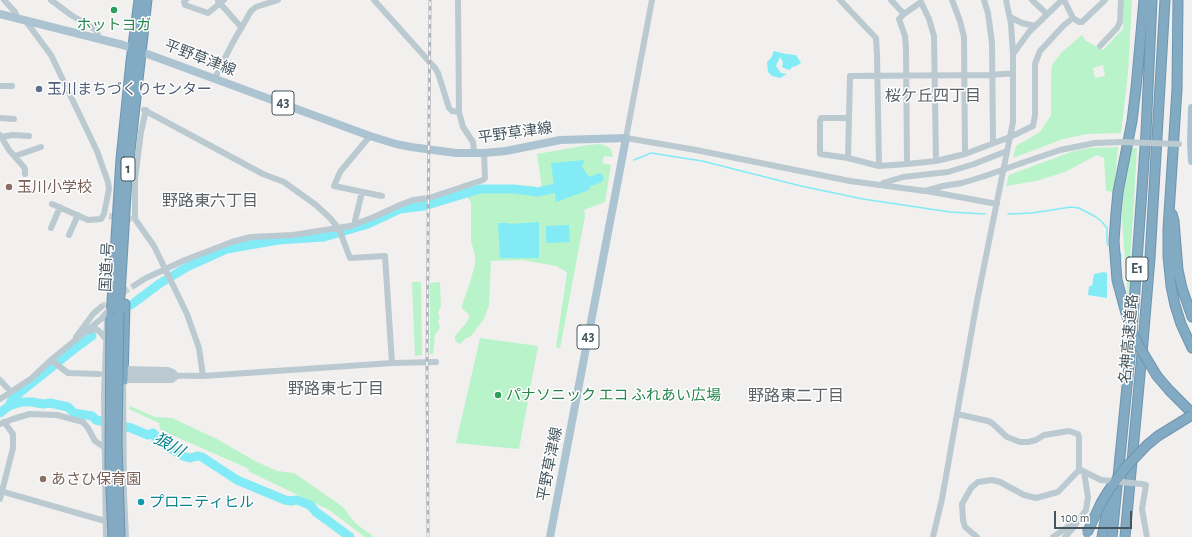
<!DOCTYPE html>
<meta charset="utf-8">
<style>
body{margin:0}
#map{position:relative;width:1192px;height:537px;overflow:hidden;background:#f2efef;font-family:"Alegreya Sans",sans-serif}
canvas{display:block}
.scale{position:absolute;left:1054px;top:511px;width:78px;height:18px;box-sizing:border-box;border:2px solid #45565f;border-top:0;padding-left:5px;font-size:12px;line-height:14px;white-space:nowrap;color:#45565f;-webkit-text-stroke:3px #fff;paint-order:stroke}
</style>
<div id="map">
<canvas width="1192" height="537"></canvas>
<div class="scale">100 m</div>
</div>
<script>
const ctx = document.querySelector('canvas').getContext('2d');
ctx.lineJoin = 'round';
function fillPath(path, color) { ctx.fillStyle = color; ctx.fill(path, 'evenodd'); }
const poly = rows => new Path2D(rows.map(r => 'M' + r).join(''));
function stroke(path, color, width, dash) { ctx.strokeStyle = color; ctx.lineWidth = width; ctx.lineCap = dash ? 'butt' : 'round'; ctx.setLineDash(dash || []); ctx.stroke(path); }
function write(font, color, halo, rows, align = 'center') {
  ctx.font = font + ' "Alegreya Sans","Noto Sans JP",sans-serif'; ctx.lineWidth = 3; ctx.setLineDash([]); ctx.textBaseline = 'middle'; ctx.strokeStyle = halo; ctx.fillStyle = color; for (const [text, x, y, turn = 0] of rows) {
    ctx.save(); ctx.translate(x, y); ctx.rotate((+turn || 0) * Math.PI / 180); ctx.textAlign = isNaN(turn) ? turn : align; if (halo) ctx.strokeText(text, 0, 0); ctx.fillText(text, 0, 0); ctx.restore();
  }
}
fillPath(poly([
 [1124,0,1132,0,1128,73,1121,133,1087,134,1063,139,1013,158,1016,146,1040,132,1051,115,1051,79,1052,65,1061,53,1082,35,1086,41,1103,50,1123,29],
 [1103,65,1105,76,1095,78,1093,68],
 [600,144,606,146,611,149,613,157,604,156,602,163,611,165,605,202,584,210,585,216,560,348,556,347,567,273,565,271,556,266,523,260,491,261,489,305,484,319,470,337,465,339,460,344,455,341,455,336,467,322,469,317,469,315,462,308,462,305,470,283,475,264,475,254,471,242,471,203,468,198,469,194,477,191,515,191,515,185,535,186,537,190,542,188,537,154,588,145],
 [1118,147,1114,192,1106,191,1104,158,1097,155,1065,172,1036,181,1006,186,1009,175,1071,152,1089,148],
 [1130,148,1137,148,1128,299,1122,220,1123,191],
 [412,282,421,282,422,355,415,356],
 [440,282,441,306,438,313,440,318,438,321,440,328,435,334,433,355,430,354,430,283],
 [480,338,538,346,519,449,456,443],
 [130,406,155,417,172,418,217,439,253,460,268,467,277,471,294,473,343,507,355,523,374,537,365,537,329,510,248,471,249,470,247,468,163,431,160,429,159,423,129,409]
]), '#b9f3c9');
fillPath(poly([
 [774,51,786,54,796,55,801,63,796,66,792,67,790,70,786,69,782,67,783,62,780,57,776,66,781,73,787,74,780,78,772,76,768,72,767,62,771,58],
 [584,160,582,167,592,181,589,190,556,202,551,163],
 [539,222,539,258,500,258,498,223,509,223,510,224],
 [569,225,570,242,546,243,546,226],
 [1104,272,1107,273,1107,298,1088,295,1089,286,1092,286,1094,274]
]), '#82ebf5');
stroke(poly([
 [634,160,651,153,702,161,801,186,863,199,950,212,985,214],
 [1008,214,1032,213,1071,207,1079,208,1096,217,1102,222,1107,228,1107,243,1108,245,1111,247],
 [1119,252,1121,255,1120,264]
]), '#82ebf5', 1.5);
stroke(poly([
 [581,182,592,181,599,178],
 [131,305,159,284,187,267,227,249,278,240,324,237,368,224,400,209,424,206,480,189,514,189,538,192,565,186],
 [9,406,11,401,13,398,73,350,92,336],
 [0,413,9,406,21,402,32,402,43,404,50,403,68,407,74,413,92,416,96,420,131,428,148,435,153,433,155,435,156,440,183,456,190,458,198,456,202,457,237,480,285,500,291,501,297,500,310,505,316,512,350,537]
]), '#82ebf5', 9);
stroke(poly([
 [109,216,132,219],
 [101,307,135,285]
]), '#cfd0d2', 6, [6, 3]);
const highway = poly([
 [1178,0,1177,89,1168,229,1168,256,1171,286,1175,305,1181,324,1192,348],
 [1118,192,1132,121,1136,88,1144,0],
 [1172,214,1174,221,1178,270,1182,288,1192,317],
 [119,312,127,178,147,0],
 [111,317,121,159,131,61,139,0],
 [1157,376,1169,390,1192,413],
 [123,380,125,304],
 [1102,537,1112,485],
 [1112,537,1131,346,1146,133,1152,0],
 [1125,537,1143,342,1150,258,1165,0]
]);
stroke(highway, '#6d95af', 11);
stroke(poly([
 [4,0,15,12,17,18],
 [51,0,71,15,96,30,99,38],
 [186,0,184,2,185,5,208,13,224,0],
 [374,0,435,68,438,73,449,108,452,111,459,112],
 [458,0,459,112,463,127,473,142,474,153],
 [652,0,626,138,696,150,850,181,925,191,943,186,962,183,985,176],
 [840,0,876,38,877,55,879,166],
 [891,0,904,14],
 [952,0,960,21,964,37,965,154],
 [984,0,988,13,992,43,993,142],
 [1032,0,1047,14],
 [1064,0,1073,18,1079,22,1082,22,1105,0],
 [218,1,241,27],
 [1010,17,1022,23,1035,26],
 [25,20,51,55,97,151,108,182,109,189,104,214,101,219,88,220,52,204],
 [1100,46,1117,28,1120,22,1121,0],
 [1013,54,1029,32,1062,0],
 [215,78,232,44,251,11,256,7,278,0],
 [0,86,12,86],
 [144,110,263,174,284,182,316,205,330,218,339,229,350,258,385,256,392,363],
 [146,110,141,132,135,179,135,219,154,246,187,314,199,348,203,376],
 [0,118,14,119],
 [849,118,821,118,820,121,820,154,848,158,879,166,907,164,936,161,965,154,1010,137,1033,126,1035,115,1035,64,1040,51,1064,25,1073,18],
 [0,135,9,150,23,166,25,169,25,174],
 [370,136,340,172,334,186,382,196],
 [1,137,13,135,29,136],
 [15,156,41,147],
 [848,158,850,76,992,75,1013,73],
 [1022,163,1060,150,1095,143,1121,142],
 [907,164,906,48,905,36,899,19,904,14,921,2,929,19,934,36,936,161],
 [883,183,903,177,948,172,974,164,1007,151],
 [927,191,997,204],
 [354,225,362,192],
 [51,228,60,207],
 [69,235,78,215],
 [135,285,146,278,185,260,232,242,251,237,293,235,350,226,374,217,400,205,413,200,429,198,483,180,485,178,484,153],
 [89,331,96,329,100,332,106,339],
 [76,337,93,314,101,307],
 [51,360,68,373,99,374],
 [123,369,168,370,173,372,177,376,172,380,123,380,124,495,126,537],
 [129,375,203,376,392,363,436,362],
 [0,380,11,392],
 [0,399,32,378,51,360,101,319,108,311],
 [957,414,988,421,992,423,1007,437,1020,442,1028,442,1036,440,1044,435,1069,431,1078,434,1079,438,1079,470,1058,492,1036,498,1024,495,1000,482,992,480,978,482,971,488,962,504,963,520,965,527,977,537],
 [0,424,13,419,30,414,57,415,83,422,88,428,95,441,104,447],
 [1081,470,1101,480],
 [1142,484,1146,485,1142,509,1147,537],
 [0,491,105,521,107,523],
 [0,499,13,448,13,434,4,422],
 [106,537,104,395,107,319],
 [933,537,942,499,977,301,1013,122,1013,54,1011,24,1006,0],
 [1053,537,1075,522],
 [1065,537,1073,528,1086,510,1088,497,1084,472]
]), '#bbc9d0', 6);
stroke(poly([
 [0,14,123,45,370,136,396,144,411,147,456,153,484,153,506,151,560,140,626,138,550,537],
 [1192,108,1191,144,1192,161]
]), '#acc3d1', 8);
stroke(highway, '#82aac3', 9);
const rail = poly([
 [428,537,427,366,430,0]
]);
stroke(rail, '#b1b5ba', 3);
stroke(rail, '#fff', 1.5, [4.5]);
const highwayBridge = poly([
 [1118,192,1116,213,1114,241,1117,280,1130,328,1139,346,1157,376],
 [119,312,117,442,120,537],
 [111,317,110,466,113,537],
 [1087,533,1101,503,1109,490,1126,467,1147,445,1158,436,1192,415]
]);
stroke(highwayBridge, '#6d95af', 11, []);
stroke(poly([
 [1121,142,1179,144],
 [985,176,1022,163],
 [1101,480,1142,484]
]), '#bbc9d0', 6);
stroke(highwayBridge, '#82aac3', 9);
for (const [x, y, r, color] of [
 [114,10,4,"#2e9e5b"],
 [39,89,4,"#5c6f8a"],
 [9,187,4,"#8d6e63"],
 [498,395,4,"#2e9e5b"],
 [43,479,4,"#8d6e63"],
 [141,502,4,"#0f9aa8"]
]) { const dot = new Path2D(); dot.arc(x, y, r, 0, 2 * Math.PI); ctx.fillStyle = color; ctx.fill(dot); stroke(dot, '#fff', 1.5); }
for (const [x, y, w] of [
 [283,103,22],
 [128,169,14],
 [1137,269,22],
 [588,337,22]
]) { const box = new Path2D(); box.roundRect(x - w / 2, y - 12, w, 24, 3); ctx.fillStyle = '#fff'; ctx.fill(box); stroke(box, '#45565f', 1); }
write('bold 14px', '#45565f', null, [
 ["43",283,103],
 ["1",128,169],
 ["E1",1137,269],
 ["43",588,337]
]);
write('15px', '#27864d', '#fff', [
 ["ホットヨガ",114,25],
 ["パナソニック エコ ふれあい広場",506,395,"left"]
]);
write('15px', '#45565f', '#fff', [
 ["平野草津線",200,58,21],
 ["平野草津線",515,133,-8],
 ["国道1号",107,267,-87],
 ["名神高速道路",1129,339,-85],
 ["平野草津線",550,464,-79]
]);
write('15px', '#4e5e75', '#fff', [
 ["玉川まちづくりセンター",47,89]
], 'left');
write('15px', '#785e54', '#fff', [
 ["玉川小学校",17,187],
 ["あさひ保育園",51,479]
], 'left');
write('15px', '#0d838f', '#fff', [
 ["プロニティヒル",149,502]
], 'left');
write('16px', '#5b6165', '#fff', [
 ["桜ケ丘四丁目",933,96],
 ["野路東六丁目",210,201],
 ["野路東七丁目",336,389],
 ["野路東二丁目",796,396]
]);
write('italic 16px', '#04828e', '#fff', [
 ["狼川",169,445,29]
]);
</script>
